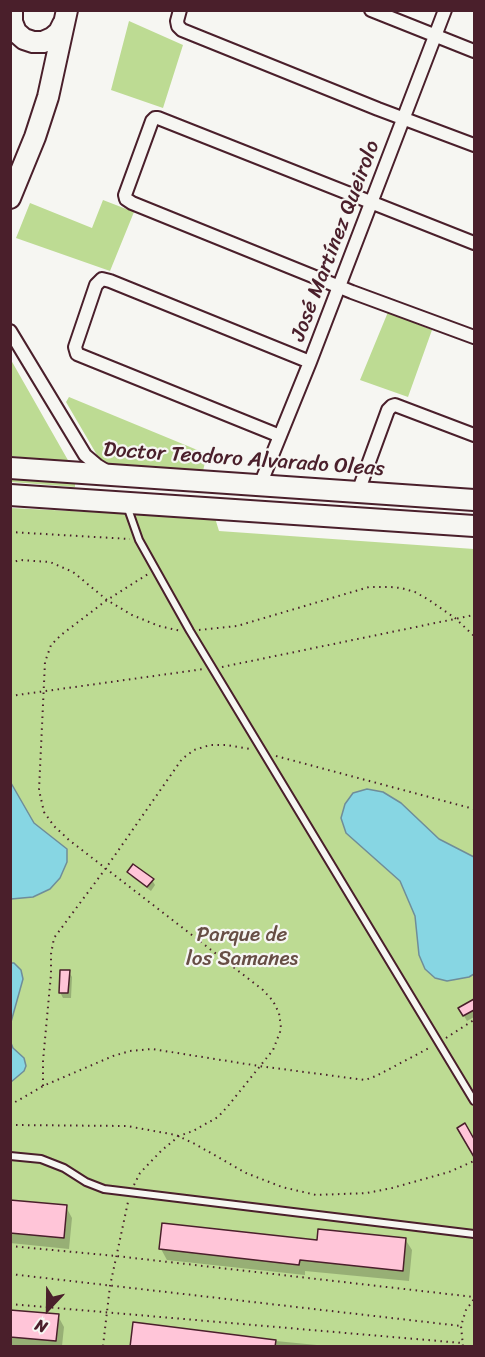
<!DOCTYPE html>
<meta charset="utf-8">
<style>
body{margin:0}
#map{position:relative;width:485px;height:1357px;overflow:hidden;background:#f6f6f2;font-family:Sriracha,sans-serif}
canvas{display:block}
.frame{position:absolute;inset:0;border:12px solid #4a1f2b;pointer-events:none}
.north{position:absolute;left:18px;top:1279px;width:60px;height:60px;-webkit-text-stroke:4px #f6f6f2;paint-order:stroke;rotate:202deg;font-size:16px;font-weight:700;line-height:24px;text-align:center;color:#4a1f2b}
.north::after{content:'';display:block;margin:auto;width:21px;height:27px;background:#4a1f2b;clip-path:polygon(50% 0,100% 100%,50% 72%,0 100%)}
</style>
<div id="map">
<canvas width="485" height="1357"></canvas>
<div class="frame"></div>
<div class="north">N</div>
</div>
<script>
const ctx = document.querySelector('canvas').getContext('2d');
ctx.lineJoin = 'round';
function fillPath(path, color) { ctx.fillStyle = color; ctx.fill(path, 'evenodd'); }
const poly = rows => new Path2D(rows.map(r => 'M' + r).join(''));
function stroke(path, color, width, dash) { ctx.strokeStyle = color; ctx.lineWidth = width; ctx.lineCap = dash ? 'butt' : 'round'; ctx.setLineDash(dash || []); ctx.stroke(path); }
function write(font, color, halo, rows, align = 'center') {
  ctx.font = font + ' Sriracha,sans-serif'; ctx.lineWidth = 4.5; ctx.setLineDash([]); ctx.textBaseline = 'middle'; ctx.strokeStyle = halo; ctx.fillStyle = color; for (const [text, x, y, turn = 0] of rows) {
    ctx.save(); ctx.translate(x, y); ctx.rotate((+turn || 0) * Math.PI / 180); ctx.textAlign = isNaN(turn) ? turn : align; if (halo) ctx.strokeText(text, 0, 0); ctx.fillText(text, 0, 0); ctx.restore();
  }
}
fillPath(poly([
 [129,21,183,45,163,108,111,90],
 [103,200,134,212,110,271,16,238,30,203,92,228],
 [388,312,432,330,408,397,360,380],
 [11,360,69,462,11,456],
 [69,397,207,454,203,471,111,464,103,461,97,455,66,402],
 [10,478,75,484,75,487,11,482],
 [10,508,215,518,219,531,474,549,474,1346,11,1346]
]), '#bddb93');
const water = poly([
 [11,783,34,823,67,849,67,862,60,878,50,889,33,897,11,899,11,783],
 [367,789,383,792,401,803,439,839,474,857,474,974,469,977,447,981,435,978,425,969,419,955,415,916,400,881,346,833,341,818,345,804,353,793,367,789],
 [11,963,14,963,21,970,23,979,11,1022,11,963],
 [11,1043,13,1048,24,1058,26,1066,24,1071,11,1082,11,1043]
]);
fillPath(water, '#87d6e3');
stroke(water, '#6f8d99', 1.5);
fillPath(poly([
 [129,872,152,880,155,885,151,891,132,877],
 [69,972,72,977,71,998,63,998,60,992],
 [474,1001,474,1017,467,1021,460,1009],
 [10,1201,66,1207,72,1218,69,1249,10,1243],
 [405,1239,412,1250,409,1281,305,1271,305,1275,167,1260,161,1249],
 [10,1311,58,1316,64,1327,62,1346,10,1346],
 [245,1338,327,1346,132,1346]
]), '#0003');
const building = poly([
 [133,864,154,879,147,887,127,872,133,864],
 [60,970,70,970,68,993,59,993,60,970],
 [474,999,474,1010,463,1016,458,1008,474,999],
 [465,1123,474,1139,474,1157,457,1128,465,1123],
 [10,1200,67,1205,64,1238,10,1233,10,1200],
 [162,1223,317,1240,318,1229,406,1238,403,1271,300,1260,299,1265,159,1249,162,1223],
 [10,1310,59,1314,56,1341,10,1337,10,1310],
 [133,1322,276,1340,275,1347,130,1347,133,1322]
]);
fillPath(building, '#ffc5d8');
stroke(building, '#4a1f2b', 1.5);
const lane = poly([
 [127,506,139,540,190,631,474,1101],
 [10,1156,41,1159,64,1168,86,1182,104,1189,474,1234]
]);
const street = poly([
 [180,10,177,21,178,26,182,30,378,109,474,145],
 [371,10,474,51],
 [474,243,158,118,155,118,152,121,125,195,126,199,132,203,352,292,474,337],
 [10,331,85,455,98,466,108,472],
 [280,436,77,354,75,347,96,285,102,279,110,281,310,362],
 [260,485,310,362,445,10],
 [358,492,388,410,392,406,395,405,474,435]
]);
const primary = poly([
 [12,12,12,22,16,32,24,39,33,42,43,42,52,38,59,32,63,24],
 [10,198,35,137,48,97,67,10],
 [10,468,474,500],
 [10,495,474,526]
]);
stroke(lane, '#4a1f2b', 10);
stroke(street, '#4a1f2b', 16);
stroke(primary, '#4a1f2b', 24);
stroke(poly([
 [10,532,130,539],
 [10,563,20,560,50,562,73,572,107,600,132,615,159,626,181,631],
 [199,630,237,626,369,587,390,587,401,588,415,592,429,600,455,618,474,636],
 [222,667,474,615],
 [10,696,204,669],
 [276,756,474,809],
 [446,1038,474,1020],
 [43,1086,43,1061,51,974,51,954,54,938,106,868,182,759,194,750,210,745,227,745,250,749],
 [10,1105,43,1086,113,1056,130,1051,152,1049,259,1066,365,1080,376,1076,431,1047],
 [10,1125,127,1126,176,1135,195,1144,246,1173,282,1187,316,1195,367,1193,392,1188,449,1172,474,1161],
 [134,1185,140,1173,161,1151,179,1136,193,1131,218,1117,228,1106,273,1050,280,1032,281,1028,279,1013,273,1001,263,990,69,840,54,826,44,812,39,790,45,662,51,645,61,635,107,600,148,574],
 [10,1246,116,1256,474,1297],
 [10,1274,461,1326],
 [10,1304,462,1343],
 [103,1346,110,1286,128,1202],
 [463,1346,461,1326,466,1310,474,1299]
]), '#4a1f2b', 2, [1.5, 4.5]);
stroke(lane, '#f6f6f2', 6);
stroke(street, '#f6f6f2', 12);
stroke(primary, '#f6f6f2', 20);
write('21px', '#4a1f2b', '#f6f6f2', [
 ["José Martínez Queirolo",336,241,-69],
 ["Doctor Teodoro Alvarado Oleas",244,460,4]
]);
write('21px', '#674e45', '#f6f6f2', [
 ["Parque de",242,936],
 ["los Samanes",242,960]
]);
</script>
